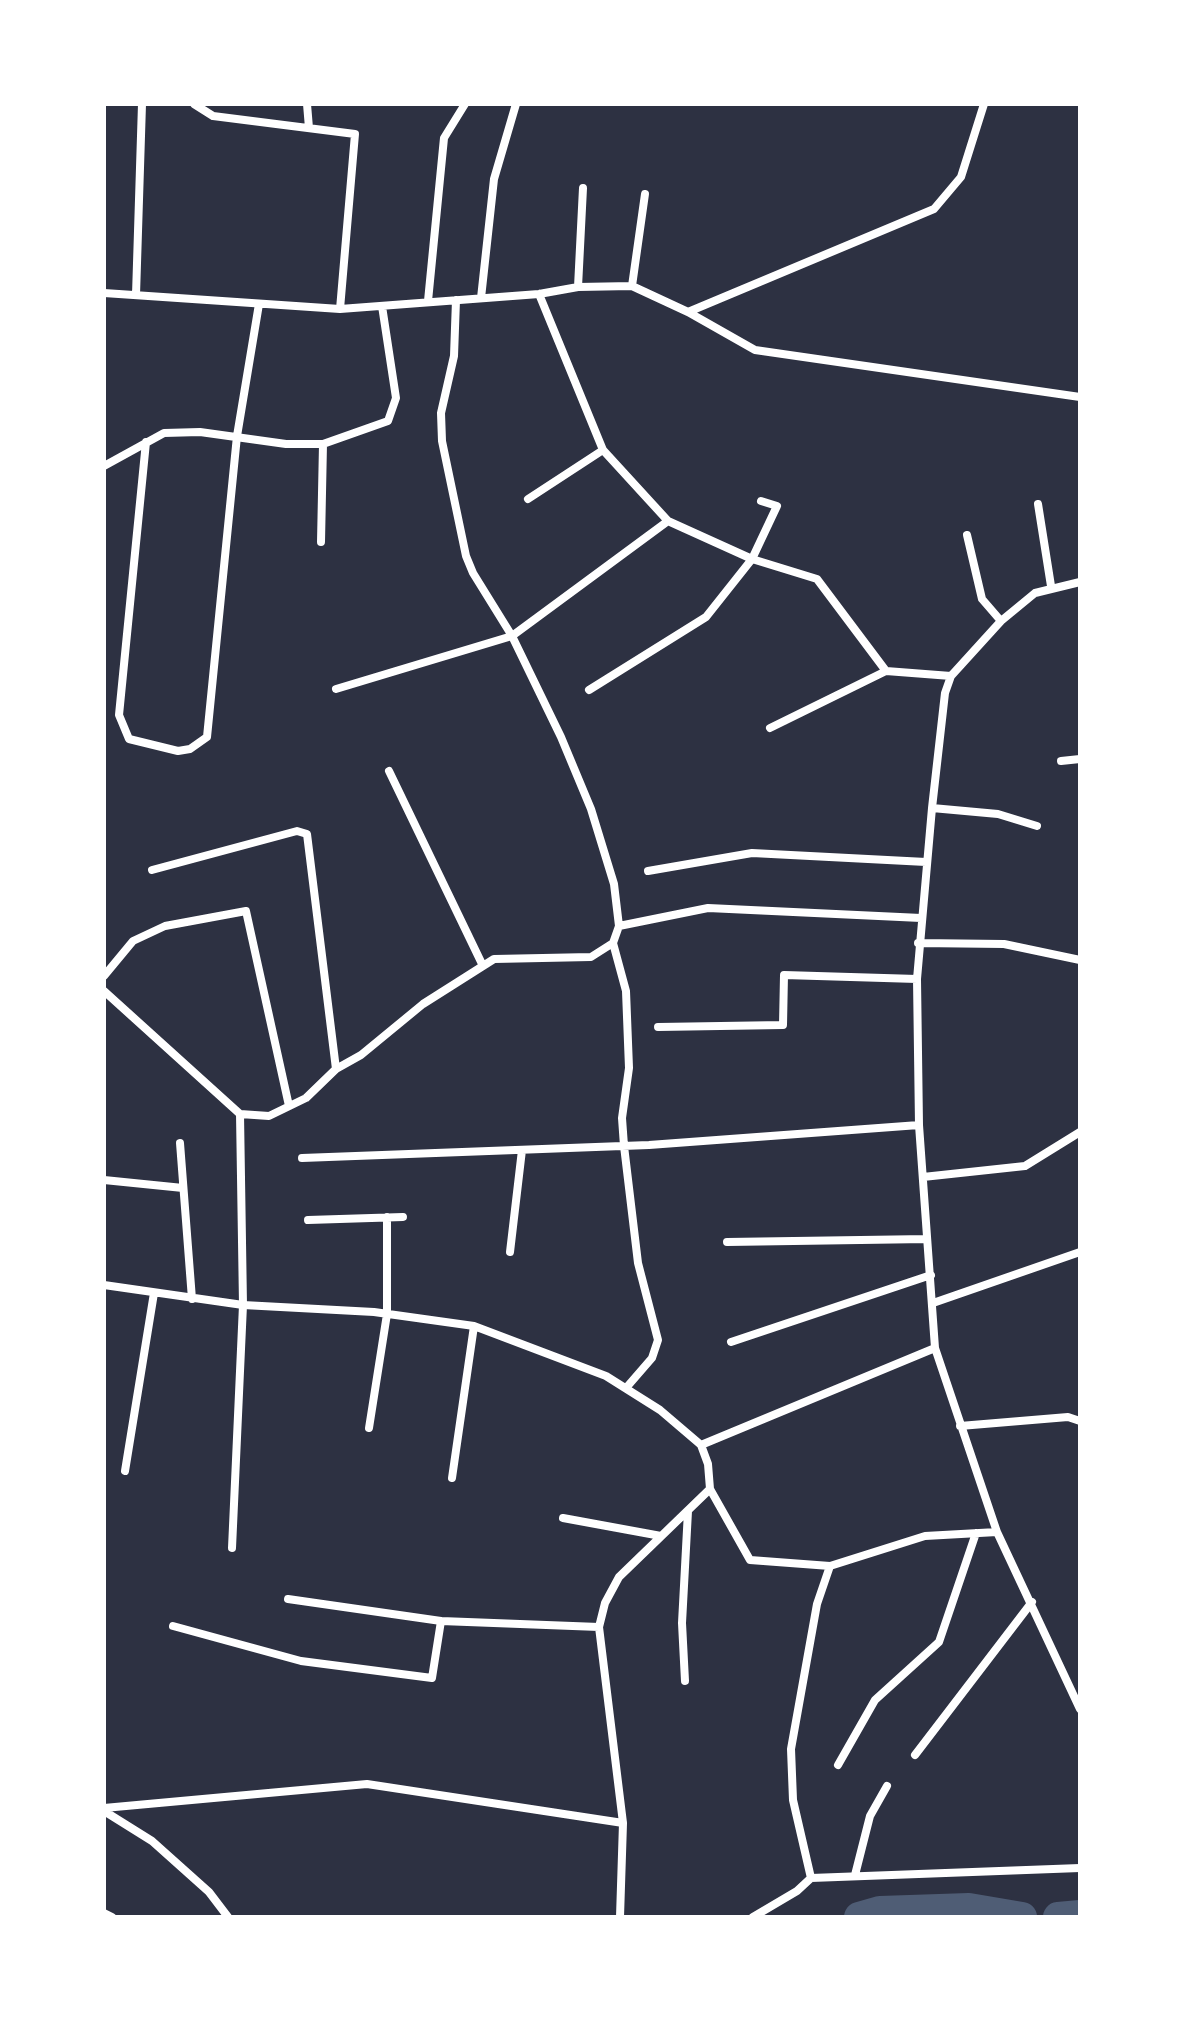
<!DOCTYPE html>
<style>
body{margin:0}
#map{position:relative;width:1184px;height:2021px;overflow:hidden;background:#2d3142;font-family:"Sofia Sans Condensed",sans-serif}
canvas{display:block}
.frame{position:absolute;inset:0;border:106px solid #fff;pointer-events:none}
</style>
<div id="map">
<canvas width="1184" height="2021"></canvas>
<div class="frame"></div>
</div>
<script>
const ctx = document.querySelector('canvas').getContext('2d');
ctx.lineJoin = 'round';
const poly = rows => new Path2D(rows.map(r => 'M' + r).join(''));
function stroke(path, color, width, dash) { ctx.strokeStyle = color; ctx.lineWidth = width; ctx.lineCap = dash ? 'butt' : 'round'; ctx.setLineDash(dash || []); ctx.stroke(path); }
stroke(poly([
 [859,1917,880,1911,969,1908,1022,1917],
 [1058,1917,1080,1915]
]), '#4f5d75', 30);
stroke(poly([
 [194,104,213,116,355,134,340,309],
 [307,104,309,128],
 [632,286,645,194],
 [578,287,583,188],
 [104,293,340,309,539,294,578,287,632,286,688,312,755,350,1080,397],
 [539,294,603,450,668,521,752,559,817,579,886,671,951,676],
 [136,295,142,104],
 [481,298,494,179,516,104],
 [428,301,444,138,465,104],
 [688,312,934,209,961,177,984,104],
 [146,442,119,715,129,739,178,751,190,749,207,737,237,436,259,304],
 [104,466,164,433,200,432,286,444,323,444,388,421,396,398,382,306],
 [528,499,603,450],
 [1038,504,1051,586],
 [967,535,982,599,1001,621],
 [321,542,323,444],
 [1080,582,1035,593,1001,621,951,676,945,693,932,808,917,979,919,1125,935,1348,997,1532,1080,1709],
 [336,689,512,636,668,521],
 [589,690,706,617,752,559,777,506,761,501],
 [770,728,886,671],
 [1061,761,1080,759],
 [389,771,483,966],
 [932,808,998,814,1037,826],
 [152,870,297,831,307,834,336,1069],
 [648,871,752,853,926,862],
 [619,926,708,908,921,918],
 [613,943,626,991,629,1068,622,1118,624,1146,638,1263,658,1340,652,1358,626,1388],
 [918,943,1004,944,1080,960],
 [104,976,133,941,165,926,246,911,289,1106],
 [104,991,240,1114,269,1116,306,1098,336,1069,361,1055,423,1004,494,959,591,957,613,943,619,926,614,884,591,809,561,737,512,636,473,573,466,556,442,441,441,413,454,356,456,300],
 [658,1027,783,1025,784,975,917,979],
 [180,1143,192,1299],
 [302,1158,649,1145,919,1125],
 [923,1177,1025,1166,1080,1132],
 [104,1180,183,1188],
 [308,1220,403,1217],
 [727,1242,927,1239],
 [510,1252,522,1150],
 [104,1285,243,1305,374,1312,474,1326,606,1376,660,1410,701,1445,708,1464,710,1489,750,1560,830,1566,925,1536,997,1532],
 [933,1303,1080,1252],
 [731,1342,931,1275],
 [960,1426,1068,1417,1080,1421],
 [369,1428,387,1314,387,1217],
 [701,1445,935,1348],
 [125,1471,154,1293],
 [452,1478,474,1326],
 [563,1518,661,1536],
 [232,1548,243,1305,240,1114],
 [288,1599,441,1621,599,1627],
 [173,1626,301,1661,432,1678,441,1621],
 [685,1681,682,1623,688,1511],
 [915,1755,1032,1602],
 [838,1765,875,1700,939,1642,976,1533],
 [104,1808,367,1784,623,1823],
 [104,1811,152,1841,209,1892,228,1917],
 [855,1875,870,1816,887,1786],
 [811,1878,1080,1868],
 [104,1913,112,1917],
 [620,1917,623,1823,599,1627,605,1603,619,1577,710,1489],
 [753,1917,797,1891,811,1878,793,1800,791,1749,817,1604,830,1566]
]), '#fff', 8);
</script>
